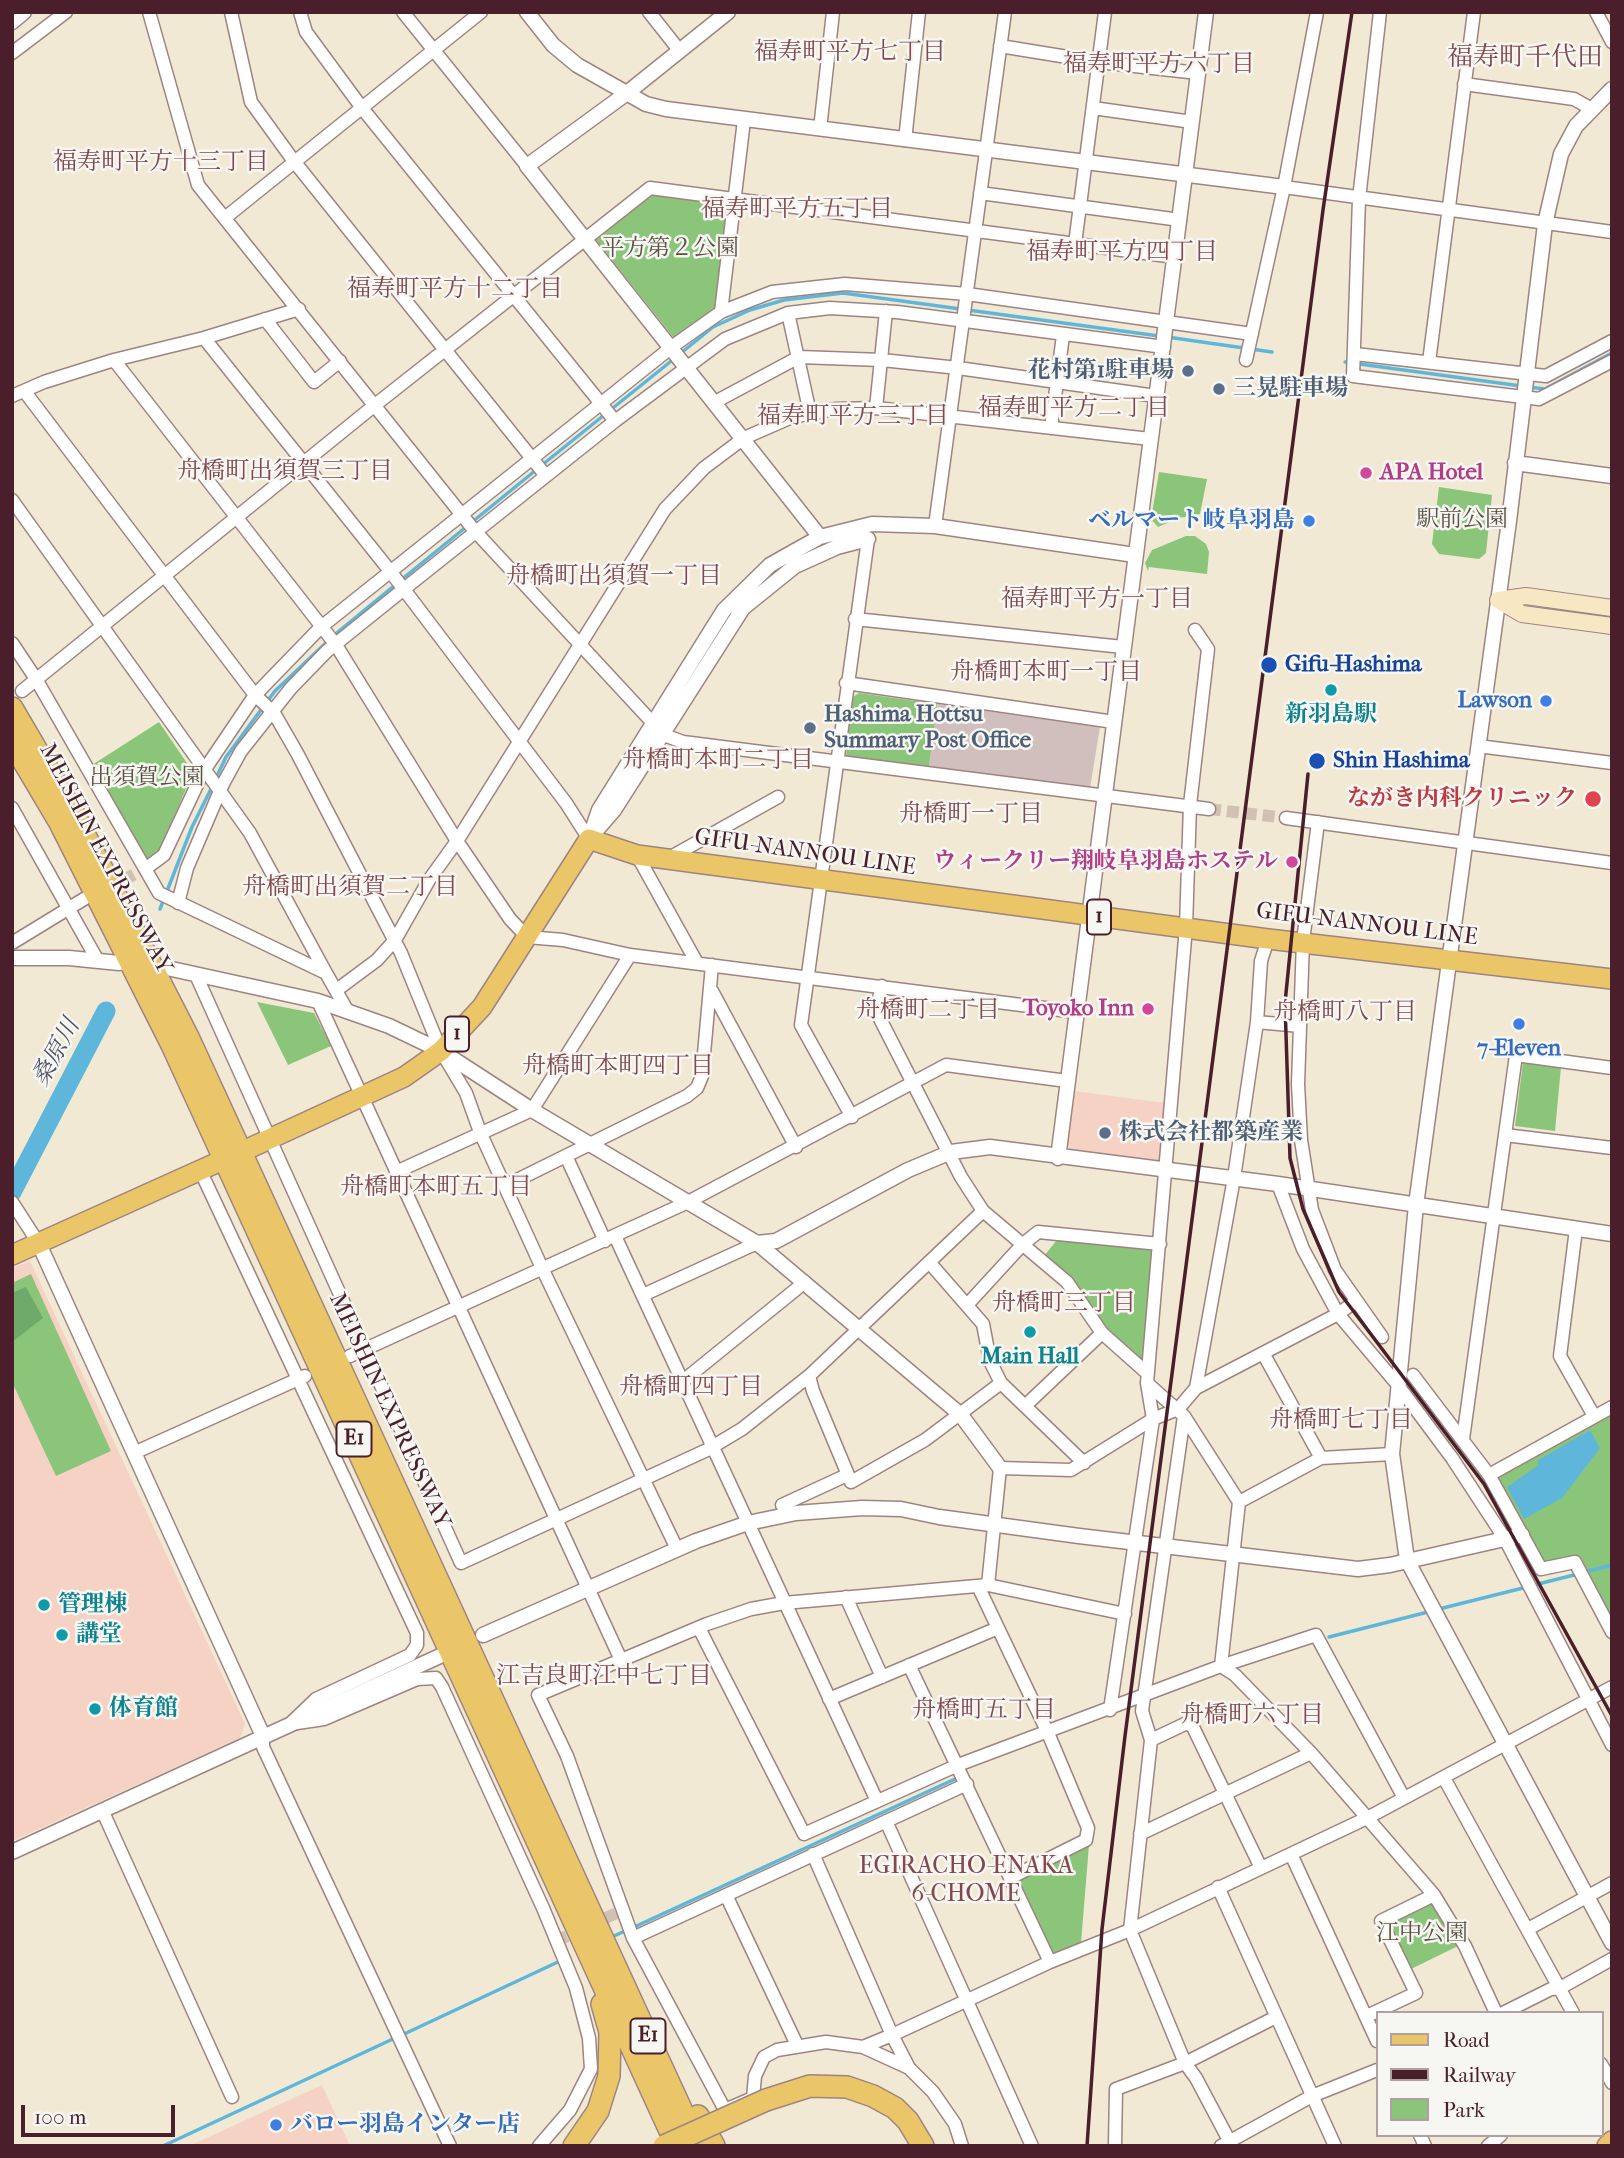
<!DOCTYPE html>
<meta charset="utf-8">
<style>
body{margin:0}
#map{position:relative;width:1624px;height:2158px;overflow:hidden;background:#f1e9d4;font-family:"IM FELL French Canon",serif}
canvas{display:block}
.frame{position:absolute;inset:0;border:14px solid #4a1f2b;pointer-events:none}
.legend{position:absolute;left:1376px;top:2011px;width:228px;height:126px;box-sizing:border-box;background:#f6f6f2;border:2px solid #b1a0a2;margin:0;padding:9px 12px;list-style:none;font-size:21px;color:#4a1f2b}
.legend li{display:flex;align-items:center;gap:14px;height:35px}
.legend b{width:35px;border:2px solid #b1a0a2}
.scale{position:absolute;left:21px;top:2105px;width:154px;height:32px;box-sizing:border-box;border:4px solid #4a1f2b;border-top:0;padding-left:9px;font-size:21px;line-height:24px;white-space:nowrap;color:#4a1f2b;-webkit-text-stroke:5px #f6f6f2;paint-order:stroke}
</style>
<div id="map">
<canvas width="1624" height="2158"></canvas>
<div class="frame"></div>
<ul class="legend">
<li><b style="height:9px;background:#ebc669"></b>Road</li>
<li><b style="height:9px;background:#4a1f2b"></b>Railway</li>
<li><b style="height:19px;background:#8ac57a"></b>Park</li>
</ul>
<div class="scale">100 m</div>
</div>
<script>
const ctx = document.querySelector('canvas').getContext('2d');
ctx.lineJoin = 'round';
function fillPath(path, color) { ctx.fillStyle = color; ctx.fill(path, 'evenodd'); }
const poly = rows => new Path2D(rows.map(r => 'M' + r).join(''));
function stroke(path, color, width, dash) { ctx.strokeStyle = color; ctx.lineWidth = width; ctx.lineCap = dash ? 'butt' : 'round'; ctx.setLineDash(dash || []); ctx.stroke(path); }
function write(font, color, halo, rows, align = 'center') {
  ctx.font = font + ' "IM FELL French Canon","Noto Serif JP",serif'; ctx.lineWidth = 5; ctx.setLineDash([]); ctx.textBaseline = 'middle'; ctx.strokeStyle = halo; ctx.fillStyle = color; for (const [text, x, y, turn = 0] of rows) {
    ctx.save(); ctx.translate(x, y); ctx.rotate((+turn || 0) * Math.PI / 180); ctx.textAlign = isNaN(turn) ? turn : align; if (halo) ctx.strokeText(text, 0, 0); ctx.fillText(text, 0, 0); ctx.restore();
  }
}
fillPath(poly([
 [1074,1091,1165,1103,1159,1161,1072,1151,1067,1145],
 [30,1261,245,1724,240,1738,12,1841,12,1268],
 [322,2085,350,2146,189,2146]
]), '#f5d2c3');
fillPath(poly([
 [937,704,1100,727,1090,788,929,767]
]), '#d1bfbd');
fillPath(poly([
 [653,194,729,204,718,309,674,338,596,240],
 [1159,472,1207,479,1200,514,1179,518,1158,527,1151,519],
 [1439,487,1492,495,1486,553,1479,559,1439,554,1432,544],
 [1186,536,1195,536,1206,544,1209,552,1207,574,1149,567,1148,571,1145,563,1152,550],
 [859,693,937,704,929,767,846,756,853,697],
 [159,722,193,772,160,851,146,861,92,765],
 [257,1002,314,1013,331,1046,288,1065],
 [1523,1062,1561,1067,1555,1131,1515,1126],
 [1057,1240,1153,1249,1143,1361,1105,1327,1044,1256],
 [31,1274,111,1451,56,1476,12,1382,12,1283],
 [1612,1412,1612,1619,1580,1556,1543,1563,1497,1475],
 [1089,1845,1081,1943,1053,1956,1016,1880],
 [1433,1900,1458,1946,1409,1970,1386,1922]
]), '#8ac57a');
fillPath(poly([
 [26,1287,43,1318,12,1342,12,1293]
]), '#6faa6a');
fillPath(poly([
 [1590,1430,1600,1448,1562,1498,1524,1519,1507,1487,1539,1465,1537,1461]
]), '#5eb7db');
stroke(poly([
 [1167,337,1272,352],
 [681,353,713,327,750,310,784,300,843,293,1159,336],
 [1345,362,1521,386],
 [1529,387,1545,389,1612,353],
 [542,465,675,358],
 [401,580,536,470],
 [333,636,395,585],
 [216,778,226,757,275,691,328,641],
 [160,909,192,827,213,785],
 [1585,1572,1612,1565],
 [1534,1585,1578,1574],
 [1439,1609,1527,1587],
 [1329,1637,1428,1612],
 [632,1928,955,1779],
 [614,1936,625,1931],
 [402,2035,560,1961],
 [163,2146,395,2038]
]), '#5eb7db', 3.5);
stroke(poly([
 [12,1192,106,1011]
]), '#5eb7db', 19);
stroke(poly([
 [1209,809,1286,818],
 [107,888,145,869],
 [556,1941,621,1911]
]), '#d0c1b2', 12, [12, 6]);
const minor = poly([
 [149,12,198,185,474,530,664,735,683,742,1209,809],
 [231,12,251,102,293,160,546,476],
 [300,12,306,32,362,108,615,421],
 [403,12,527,166],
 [649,12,679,50],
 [1380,12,1359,199,1353,376,1539,399,1612,361],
 [1596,12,1612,42],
 [1000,46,1098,62,1198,73],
 [12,53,66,12],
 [1464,84,1574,99,1590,108],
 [1093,108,1192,122],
 [820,129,833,12],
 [905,140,919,12],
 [1284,187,1612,232],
 [980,193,1180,220],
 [226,217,481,12],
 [1075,244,1105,12],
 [721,312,744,120],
 [788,313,810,413],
 [265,319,314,382,340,361],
 [204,338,390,571,566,803,589,839],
 [1355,354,1546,376,1612,341],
 [114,360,336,645,457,841,510,919,527,937,563,940,630,955,1076,1012],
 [1246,360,1284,187,1317,12],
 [1429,362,1474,12],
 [25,392,255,695,274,713,297,753,401,953,441,1051,466,1093,480,1132,542,1268,677,1549],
 [12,396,44,382,114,360,204,338,299,309],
 [715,402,799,357,882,360,958,368,1156,396],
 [876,408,886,311],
 [1051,428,1063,335],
 [12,500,250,833,326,973],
 [935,526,1005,12],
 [855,619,1123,647],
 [12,643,36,679,159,893,326,973,348,1012],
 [846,683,1114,722],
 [22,691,375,405,650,188,1175,257],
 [1478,746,1612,763],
 [12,808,98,961],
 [1286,818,1612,863],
 [1318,822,1303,941,1298,1084,1301,1140,1312,1210,1335,1270,1382,1337],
 [637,855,697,963],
 [669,858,778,797],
 [145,869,164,855,203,772,255,695,321,627,673,346,721,312,772,292,845,284,967,294,1252,334],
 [178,903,187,868,223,784,241,751,291,688,327,651,404,589,615,421,725,339,788,313,830,308,897,312,1164,347],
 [12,943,84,899],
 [196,975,461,1563,707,1450,742,1429,809,1376,983,1211],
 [882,986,876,1011,961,1177,983,1211,1067,1282,1102,1333,1147,1373],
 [338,989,377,960,395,940,429,880,457,841,665,509,704,468,744,438,792,417,835,409,876,408,1150,439],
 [712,991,796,1147],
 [318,1001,621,1660],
 [1257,1022,1300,1026],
 [852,1117,801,1025,868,539],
 [1505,1135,1612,1148],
 [566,1156,605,1241],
 [200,1170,417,1633,417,1645,410,1655,316,1699,292,1722],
 [396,1172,532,1110,630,955],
 [1278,1184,1303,1249,1338,1314,1397,1384,1452,1458,1505,1539,1612,1745],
 [505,1186,687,1096,697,1088,702,1076,712,965],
 [12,1202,39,1244],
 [1576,1229,1560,1356,1594,1416],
 [615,1236,877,1801],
 [929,1262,983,1324,990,1361,1001,1383,1084,1463],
 [643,1295,757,1243],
 [967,1305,1022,1245,1038,1232,1160,1244],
 [1263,1353,1321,1458],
 [350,1356,686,1203,946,1065,1067,1081],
 [1413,1375,1489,1475,1541,1569,1575,1562,1612,1632],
 [809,1376,813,1391,851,1482,925,1440,1001,1383],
 [683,1381,805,1282],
 [1147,1383,1184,1416,1239,1502,1221,1666],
 [1196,1388,1234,1178,1257,1022,1261,961,1268,939],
 [1025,1406,1102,1333],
 [1184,1416,1142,1711,1151,1740,1130,1930,1185,2063,1196,2078,1232,2146],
 [1463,1439,1516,1055,1612,1068],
 [136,1452,305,1376],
 [1489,1475,1612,1407],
 [1239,1502,1321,1458,1392,1454],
 [782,1505,847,1475],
 [988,1585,1000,1468,1071,1470,1153,1419,1178,1409,1196,1388,1338,1314,1356,1301],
 [978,1586,1048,1733,1088,1828,1086,1840,1010,1878],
 [846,1597,882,1677],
 [1125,1614,988,1585,784,1603,751,1609,707,1624,538,1695,567,1756,633,1938,725,2110,753,2098,755,2076,764,2057,777,2050,826,2042,863,2047,892,2035,1050,1962,1130,1930,1367,1818,1612,1687],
 [699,1628,804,1834,958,1765,1221,1666,1316,1635,1404,1798],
 [909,1665,1050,1962],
 [1221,1666,1235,1675,1311,1753,1434,1895,1465,1946,1496,2013],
 [829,1699,998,1628],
 [1110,1710,1153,1419,1147,1383,1186,927,1190,805,1208,649,1195,630],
 [297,1723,324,1719,417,1679,436,1678,442,1687,543,1908,576,1988,589,2038,591,2069,570,2110,539,2146],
 [263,1736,263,1747,450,2146],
 [1151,1740,1187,1723,1193,1727,1261,1868],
 [1444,1778,1573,2013],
 [103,1812,232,2097],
 [886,1821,1032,2146],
 [1140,1834,1311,1753],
 [813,1854,892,2035,909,2068,933,2092,955,2124,962,2146],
 [1291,1854,1377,2041],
 [1218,1887,1335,2146],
 [726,1895,797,2045],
 [1528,1929,1612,1883],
 [633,1938,967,1784],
 [1503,2013,1551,1989,1560,1988,1612,1959],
 [1367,2016,1416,1993,1381,1921,1434,1895],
 [863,2047,909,2068],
 [1601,2064,1612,2083],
 [1420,2135,1425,2146],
 [1115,2146,1116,2089,1185,2063,1276,2017],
 [1221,2146,1312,2096,1377,2070],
 [1488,2146,1501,2135]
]);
const tertiary = poly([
 [527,12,553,45,577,65,646,104,666,109,1284,187],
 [728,12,627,93,527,166,820,537],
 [12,22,24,12],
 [1612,89,1576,126,1561,154,1545,224,1509,521,1416,1205,1392,1454,1407,1560,1612,1943],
 [1515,463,1612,476],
 [595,832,614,810,743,608,795,566,837,547,868,539],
 [589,839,599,810,724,610,770,565,793,552,820,537,872,524,935,526,1135,555],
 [12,958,69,958,119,963],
 [167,968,318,1001,389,1026,441,1051,532,1110,757,1243,961,1415,1000,1468],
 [1058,1158,1206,12],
 [757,1243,776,1241,908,1170,951,1152,990,1147,1278,1184,1612,1234],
 [39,1244,263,1736],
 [483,1635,696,1541,748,1523,796,1513,862,1508,901,1509,939,1517,1079,1536,1358,1569,1390,1565,1522,1535],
 [12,1852,440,1656]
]);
const secondary = poly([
 [1498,600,1522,614,1612,626],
 [1498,600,1526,596,1612,608]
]);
const primary = poly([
 [252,1147,404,1077,441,1051,482,1007,589,839,637,855,667,859,1268,939,1612,979],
 [12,1255,214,1164],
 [1607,2146,1612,2141]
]);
const motorway = poly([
 [12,708,74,814,188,1037,698,2146],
 [12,742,60,823,172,1045,677,2146],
 [766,2100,810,2086,847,2087,873,2096,895,2108,908,2121,923,2146],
 [698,2116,714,2146],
 [574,2146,598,2111,609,2076,610,2032,602,2004]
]);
stroke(minor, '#9e8480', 15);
stroke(tertiary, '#9e8480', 17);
stroke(secondary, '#9e8480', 18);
stroke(primary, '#9e8480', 22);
stroke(motorway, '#9e8480', 24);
stroke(minor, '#fff', 12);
stroke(tertiary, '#fff', 14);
stroke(secondary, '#f7e8c3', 16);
stroke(primary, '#ebc669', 19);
stroke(motorway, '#ebc669', 21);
stroke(poly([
 [1308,774,1285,1003,1290,1158,1303,1209,1339,1292,1484,1484,1612,1716],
 [1087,2146,1102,1929,1125,1736,1323,210,1352,12]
]), '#4a1f2b', 3.5);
const motorwayBridge = poly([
 [664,2146,766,2100]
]);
stroke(motorwayBridge, '#9e8480', 24, []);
stroke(motorwayBridge, '#ebc669', 21);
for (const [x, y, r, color] of [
 [1188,371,7,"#5c6f8a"],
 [1219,389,7,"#5c6f8a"],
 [1366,473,7,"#d1479c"],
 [1309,521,7,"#3f7fe0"],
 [1269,665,9,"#1a4fb4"],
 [1331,690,7,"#0f9aa8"],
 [1546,701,7,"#3f7fe0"],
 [810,728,7,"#5c6f8a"],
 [1317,761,9,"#1a4fb4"],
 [1593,799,9,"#e0444e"],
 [1292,862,7,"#d1479c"],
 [1148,1009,7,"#d1479c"],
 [1519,1024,7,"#3f7fe0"],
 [1105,1133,7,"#5c6f8a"],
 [1030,1332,7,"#0f9aa8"],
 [44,1605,7,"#0f9aa8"],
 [62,1635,7,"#0f9aa8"],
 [95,1709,7,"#0f9aa8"],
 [276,2125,7,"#3f7fe0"]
]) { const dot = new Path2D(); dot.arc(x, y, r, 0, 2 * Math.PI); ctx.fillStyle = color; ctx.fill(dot); stroke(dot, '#f6f6f2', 2.5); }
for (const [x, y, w] of [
 [1099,917,24],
 [457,1034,24],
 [354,1439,35],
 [648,2036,35]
]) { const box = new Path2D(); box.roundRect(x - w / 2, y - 17.5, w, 35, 5); ctx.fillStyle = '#f6f6f2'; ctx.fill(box); stroke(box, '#4a1f2b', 2); }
write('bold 21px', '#4a1f2b', null, [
 ["1",1099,917],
 ["1",457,1034],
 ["E1",354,1439],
 ["E1",648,2036]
]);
write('23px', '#5d5143', '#f6f6f2', [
 ["平方第２公園",670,249],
 ["駅前公園",1462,520],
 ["出須賀公園",147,778],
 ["江中公園",1422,1934]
]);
write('bold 23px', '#4e5e75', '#f6f6f2', [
 ["花村第1駐車場",1174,371,"right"],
 ["三晃駐車場",1233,389],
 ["Hashima Hottsu",824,715],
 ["Summary Post Office",824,741],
 ["株式会社都築産業",1119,1133]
], 'left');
write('bold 23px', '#b23c85', '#f6f6f2', [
 ["APA Hotel",1380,473,"left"],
 ["ウィークリー翔岐阜羽島ホステル",1278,862],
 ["Toyoko Inn",1134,1009]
], 'right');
write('bold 23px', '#366cbe', '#f6f6f2', [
 ["ベルマート岐阜羽島",1295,521],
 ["Lawson",1532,701],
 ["7-Eleven",1519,1049,"center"],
 ["バロー羽島インター店",290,2125,"left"]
], 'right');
write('bold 23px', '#164399', '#f6f6f2', [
 ["Gifu-Hashima",1285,665],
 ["Shin Hashima",1333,761]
], 'left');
write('bold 23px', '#0d838f', '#f6f6f2', [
 ["新羽島駅",1331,715,"center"],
 ["Main Hall",1030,1357,"center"],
 ["管理棟",58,1605],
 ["講堂",76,1635],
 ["体育館",109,1709]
], 'left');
write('bold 23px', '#be3a42', '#f6f6f2', [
 ["ながき内科クリニック",1577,799]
], 'right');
write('23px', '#4a1f2b', '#f6f6f2', [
 ["GIFU-NANNOU LINE",805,853,8],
 ["MEISHIN EXPRESSWAY",105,859,62],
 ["GIFU-NANNOU LINE",1367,925,7],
 ["MEISHIN EXPRESSWAY",389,1411,65]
]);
write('24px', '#83484d', '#f6f6f2', [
 ["福寿町平方七丁目",850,53],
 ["福寿町平方六丁目",1159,65],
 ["福寿町平方十三丁目",161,163],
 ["福寿町平方五丁目",797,210],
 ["福寿町平方四丁目",1122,253],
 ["福寿町平方十二丁目",455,290],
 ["福寿町平方二丁目",1074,409],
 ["福寿町平方三丁目",853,417],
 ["舟橋町出須賀三丁目",285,472],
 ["舟橋町出須賀一丁目",614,577],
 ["福寿町平方一丁目",1097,600],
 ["舟橋町本町一丁目",1046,673],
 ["舟橋町本町二丁目",718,761],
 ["舟橋町一丁目",971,815],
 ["舟橋町出須賀二丁目",350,888],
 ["舟橋町二丁目",928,1011],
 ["舟橋町八丁目",1345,1013],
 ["舟橋町本町四丁目",618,1067],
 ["舟橋町本町五丁目",436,1188],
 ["舟橋町三丁目",1064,1304],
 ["舟橋町四丁目",691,1388],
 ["舟橋町七丁目",1341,1421],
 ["江吉良町江中七丁目",604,1677],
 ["舟橋町五丁目",984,1711],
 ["舟橋町六丁目",1252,1716],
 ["EGIRACHO-ENAKA",966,1867],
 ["6-CHOME",966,1895]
]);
write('italic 24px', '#515469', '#f6f6f2', [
 ["桑原川",57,1053,-62]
]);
write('26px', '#83484d', '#f6f6f2', [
 ["福寿町千代田",1525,59]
]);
</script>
